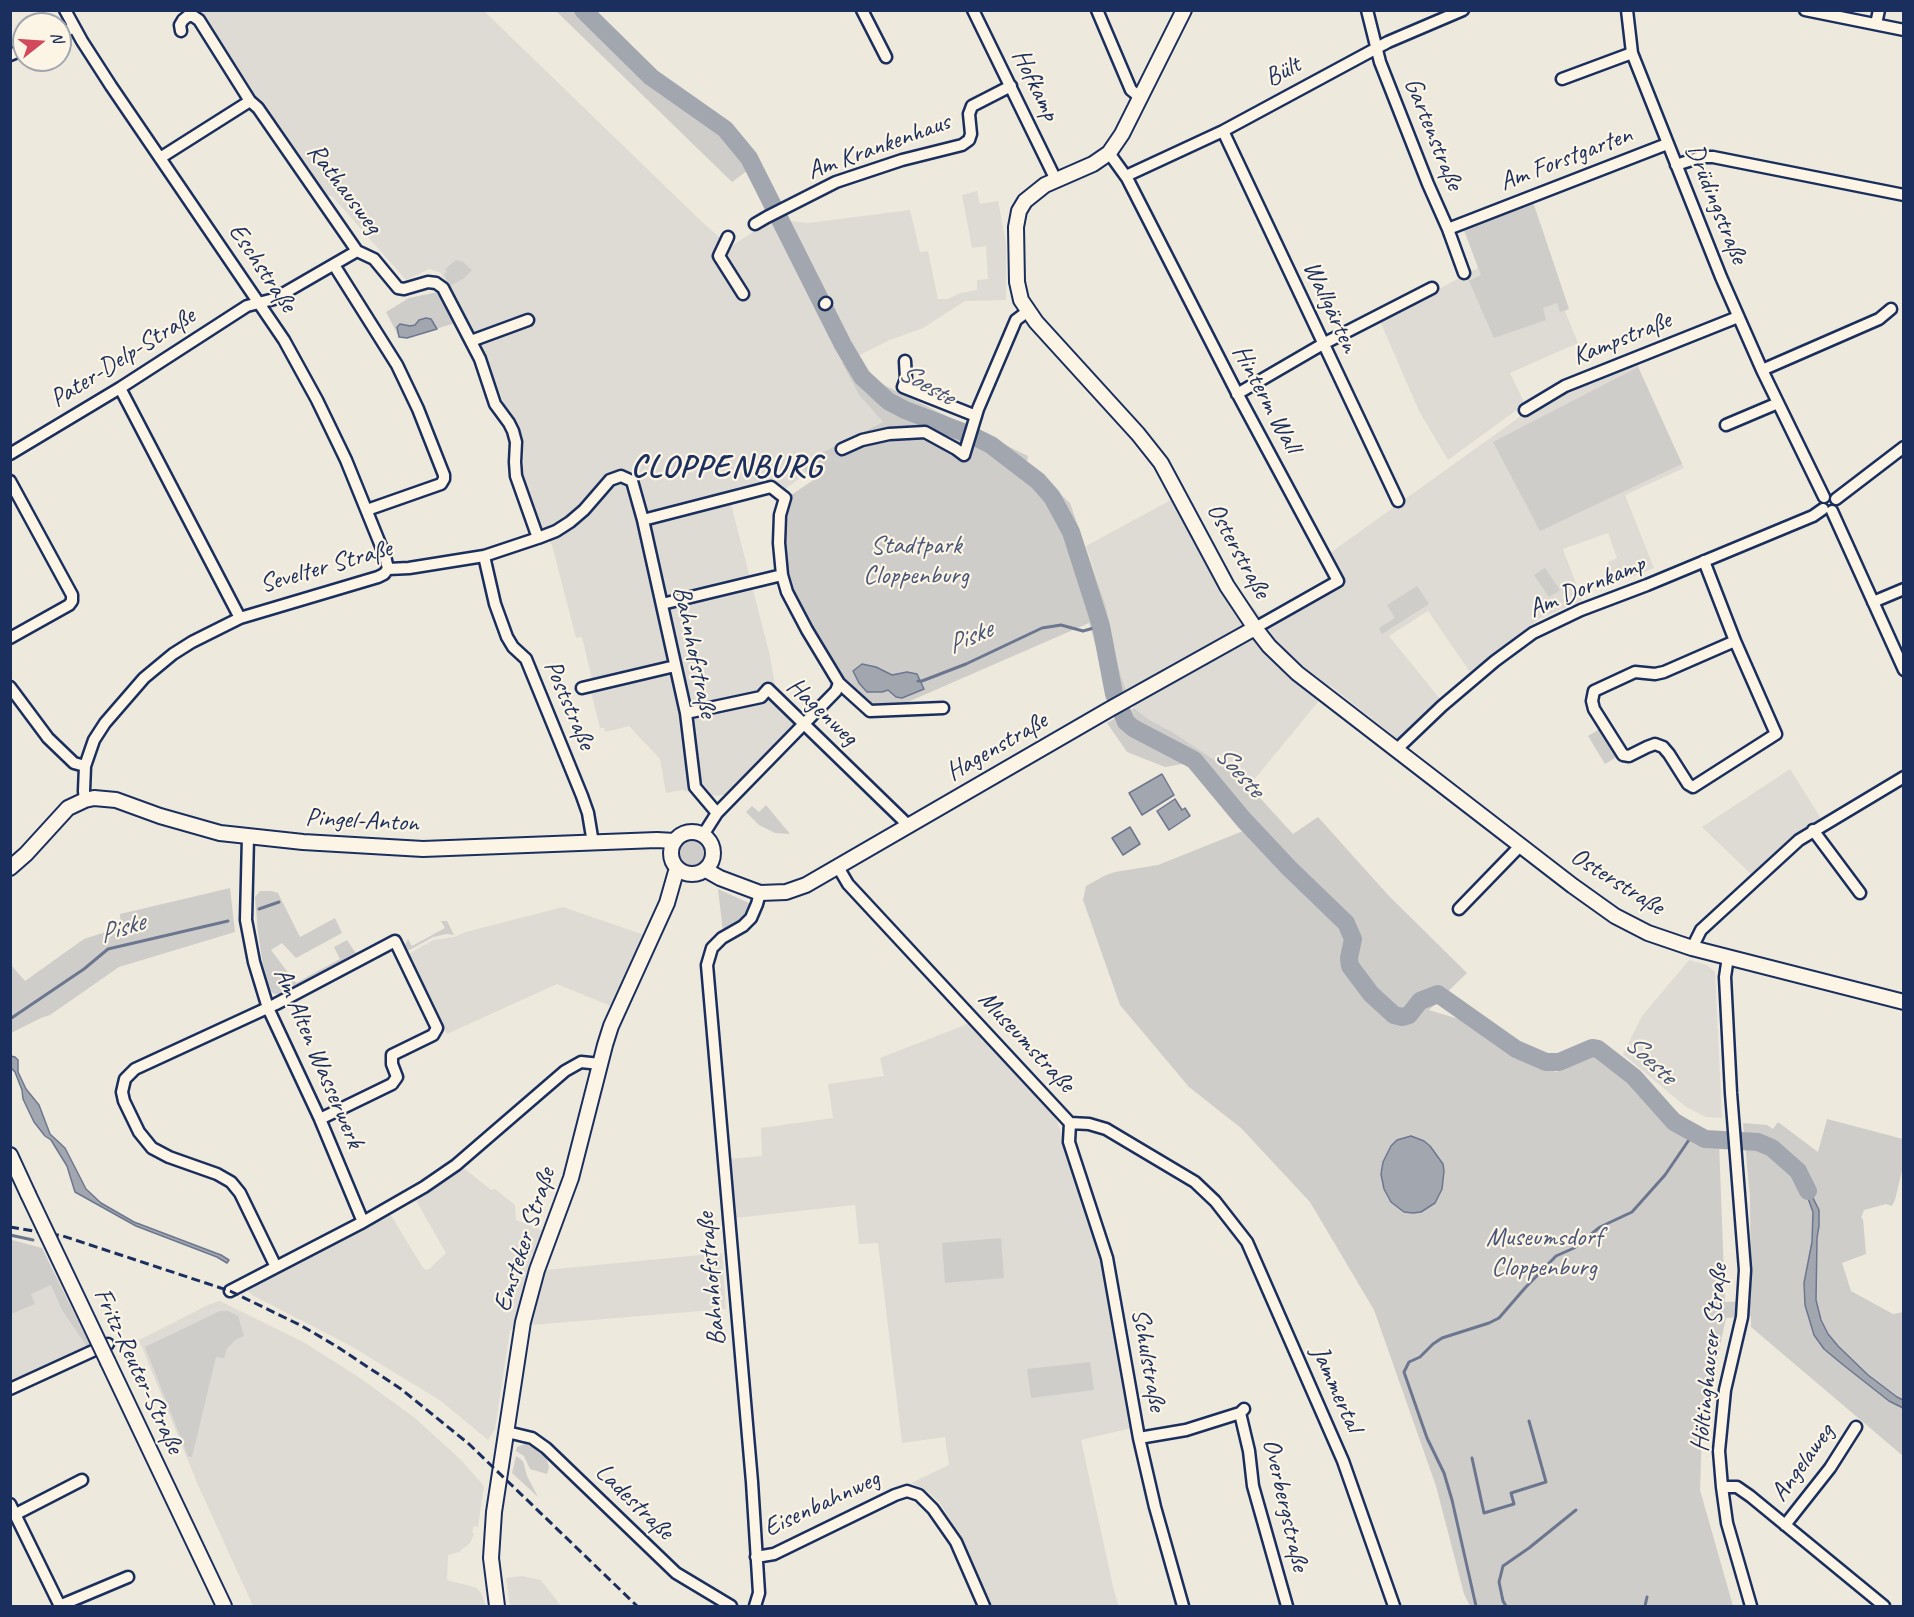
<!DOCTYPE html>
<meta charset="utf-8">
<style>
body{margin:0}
#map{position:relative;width:1914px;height:1617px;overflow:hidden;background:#eee9dd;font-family:Caveat,sans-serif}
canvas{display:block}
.frame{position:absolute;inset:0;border:12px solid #1b2f5e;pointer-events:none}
.north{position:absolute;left:12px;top:12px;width:60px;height:60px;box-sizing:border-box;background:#fcf5e5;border:2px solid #a2a6af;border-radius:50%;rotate:73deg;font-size:16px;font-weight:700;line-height:24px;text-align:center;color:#1b2f5e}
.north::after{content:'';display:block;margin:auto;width:21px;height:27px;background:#d1495b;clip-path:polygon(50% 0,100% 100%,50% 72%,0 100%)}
</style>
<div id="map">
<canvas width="1914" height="1617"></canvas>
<div class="frame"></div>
<div class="north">N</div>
</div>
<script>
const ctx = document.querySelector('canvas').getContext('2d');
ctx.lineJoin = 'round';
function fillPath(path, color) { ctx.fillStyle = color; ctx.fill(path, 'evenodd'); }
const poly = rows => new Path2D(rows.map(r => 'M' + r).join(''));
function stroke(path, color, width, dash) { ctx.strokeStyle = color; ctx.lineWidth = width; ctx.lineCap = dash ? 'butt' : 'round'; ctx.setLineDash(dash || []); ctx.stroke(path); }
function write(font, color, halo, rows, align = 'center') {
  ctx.font = font + ' Caveat,sans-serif'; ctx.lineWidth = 4.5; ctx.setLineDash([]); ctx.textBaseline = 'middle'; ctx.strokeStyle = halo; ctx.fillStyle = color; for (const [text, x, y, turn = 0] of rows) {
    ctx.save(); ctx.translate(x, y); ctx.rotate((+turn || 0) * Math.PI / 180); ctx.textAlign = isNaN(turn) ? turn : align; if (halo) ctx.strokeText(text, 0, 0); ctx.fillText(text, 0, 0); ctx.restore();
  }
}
fillPath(poly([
 [196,11,484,11,699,219,730,247,773,219,808,223,910,210,920,252,928,251,938,299,948,299,960,293,977,290,977,280,988,279,986,246,972,248,962,195,977,191,980,204,998,201,1006,243,1006,300,965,301,923,328,890,340,843,363,859,395,883,422,801,463,807,473,785,489,731,504,769,652,775,684,775,696,799,723,725,795,705,796,682,790,666,793,660,759,629,726,605,732,604,728,600,728,588,680,592,679,582,637,576,638,552,545,543,532,523,476,524,444,517,424,508,414,481,345,465,321,441,273,429,269,406,280,332,196,323,196,260,102,253,101],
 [1533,202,1569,309,1565,311,1578,343,1510,373,1525,404,1448,460,1419,411,1380,321,1478,268,1464,230],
 [1637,364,1684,468,1625,495,1654,568,1616,583,1608,562,1617,558,1608,533,1563,549,1582,600,1539,619,1470,672,1428,611,1389,636,1440,699,1397,739,1331,686,1249,786,1228,769,1174,733,1148,719,1134,708,1119,669,1106,606,1086,546,1169,501,1184,488,1236,589,1272,628,1341,583,1326,556,1525,413,1569,390],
 [1790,769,1820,817,1819,821,1798,834,1754,877,1702,827],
 [563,907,656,939,623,1011,557,984,447,1034,407,955,433,940,454,937,466,932],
 [1689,960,1707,965,1715,972,1722,1118,1706,1117,1686,1107,1623,1054,1642,1016],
 [970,1023,1047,1105,1057,1121,1104,1259,1132,1428,1081,1440,1114,1591,1119,1606,991,1606,962,1539,939,1502,927,1491,911,1483,949,1465,945,1437,902,1443,878,1243,859,1244,855,1205,734,1218,729,1159,762,1156,761,1128,833,1118,828,1084,884,1076,880,1058],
 [460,1165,491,1190,495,1189,515,1205,516,1220,544,1231,536,1252,530,1256,545,1270,722,1253,726,1309,531,1325,510,1330,495,1429,488,1440,441,1401,351,1346,252,1295,238,1278,352,1221,383,1202,423,1268,426,1270,429,1269,446,1253,414,1197],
 [10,1239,41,1248,88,1348,65,1369,11,1395],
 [220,1301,305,1343,360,1378,415,1418,461,1460,484,1486,478,1527,474,1526,472,1532,474,1534,470,1543,459,1552,448,1555,447,1580,477,1588,481,1593,486,1606,253,1606,198,1485,139,1340,210,1304],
 [522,1576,541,1580,561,1606,510,1606,506,1578]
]), '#dedbd4');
fillPath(poly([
 [556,11,579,11,637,69,658,87,716,127,736,147,751,168,732,182],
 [1533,202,1569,309,1560,312,1557,303,1543,308,1546,320,1494,338,1469,281,1481,275,1464,230],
 [456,260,463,262,472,270,463,279,450,286,444,274,447,272,445,269],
 [438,292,445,299,455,323,407,338,399,337,386,312,409,298],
 [854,358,869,376,884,385,1028,456,1027,462,1070,503,1106,606,1119,669,1127,692,1112,701,1089,623,894,708,877,710,840,676,797,603,787,579,783,555,784,508,791,495,812,481,801,463,883,422,859,395,842,363],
 [1638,367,1682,464,1540,531,1493,442],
 [1545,568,1560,590,1549,597,1534,575],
 [1417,586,1429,604,1382,634,1379,628,1395,618,1387,605],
 [1134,708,1148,719,1174,733,1228,769,1249,786,1293,834,1318,817,1389,896,1467,973,1429,1010,1469,1022,1508,1050,1556,1072,1597,1055,1719,1142,1725,1302,1751,1301,1750,1197,1743,1123,1767,1125,1773,1129,1778,1122,1818,1152,1827,1119,1903,1139,1903,1167,1895,1200,1892,1206,1886,1204,1864,1210,1861,1218,1863,1219,1866,1254,1842,1263,1851,1291,1893,1314,1903,1312,1904,1401,1902,1407,1904,1408,1903,1456,1751,1327,1751,1316,1726,1318,1702,1430,1700,1490,1733,1606,1470,1606,1464,1594,1436,1486,1374,1310,1310,1202,1241,1128,1189,1087,1120,1005,1083,900,1086,886,1106,875,1115,872,1158,865,1243,831,1188,763,1165,767,1127,752,1107,723],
 [1601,728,1618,756,1605,764,1588,736],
 [766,805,790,834,775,833,759,825,746,812,752,806,759,812],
 '679 853a13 13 0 1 1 26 0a13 13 0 1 1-26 0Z',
 [230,888,235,932,119,967,50,1015,41,1018,11,1033,11,965,25,981,84,939,121,927,120,914],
 [718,889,749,903,750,905,748,914,743,921,723,932],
 [260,891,272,891,278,893,300,937,335,918,342,933,296,958,282,943,271,950,296,983,340,959,334,947,347,940,355,952,360,954,286,994,274,994,271,991,263,965,258,933,255,897],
 [441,921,447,921,454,935,447,934,433,937,406,952,404,947,408,939,412,946,445,928],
 [1001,1238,1004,1278,945,1283,942,1243],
 [11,1240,42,1248,91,1347,88,1348,62,1310,51,1285,31,1294,35,1304,11,1314],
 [220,1311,228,1311,238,1316,244,1336,235,1340,227,1349,224,1358,216,1357,192,1457,188,1456,145,1347],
 [1090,1362,1094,1390,1031,1398,1027,1369],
 [525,1444,537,1448,546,1457,549,1467,547,1474,530,1469,524,1456,516,1451,517,1447],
 [516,1456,523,1461,527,1476,538,1497,512,1473]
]), '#cfcdca');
const water = poly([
 [426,318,431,319,437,329,407,338,399,337,397,327,400,324,410,326,415,325,419,320,426,318],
 [862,664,876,667,892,675,907,672,917,674,924,689,902,698,896,697,888,690,882,692,867,692,859,683,853,671,862,664],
 [1162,774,1174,795,1142,815,1129,793,1162,774],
 [1175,799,1182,810,1185,808,1190,816,1169,830,1157,811,1175,799],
 [1130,827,1140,844,1123,855,1112,838,1130,827],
 [11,1056,15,1057,18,1060,18,1072,26,1089,39,1105,50,1134,65,1148,86,1189,101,1203,134,1222,221,1255,229,1260,227,1263,217,1257,136,1226,75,1192,67,1166,51,1140,45,1136,34,1122,23,1099,22,1090,15,1072,11,1068,11,1056],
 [1411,1136,1424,1141,1430,1146,1443,1164,1444,1171,1442,1189,1435,1203,1421,1212,1413,1213,1404,1212,1391,1202,1384,1189,1381,1174,1383,1162,1391,1146,1397,1140,1411,1136],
 [1798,1171,1804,1180,1819,1210,1819,1226,1817,1238,1816,1300,1821,1320,1828,1334,1838,1346,1868,1375,1897,1397,1903,1400,1903,1408,1889,1401,1842,1364,1824,1349,1814,1335,1805,1305,1804,1283,1812,1242,1813,1212,1798,1171]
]);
fillPath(water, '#a2a7af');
stroke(water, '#6c778f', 1.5);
stroke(poly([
 [918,681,922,681,966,664,1042,628,1061,625,1083,631,1101,626],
 [259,909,279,902],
 [10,1019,84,969,108,949,228,921],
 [10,1235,33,1240],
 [1472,1458,1484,1513,1514,1504,1511,1493,1546,1482,1529,1421],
 [1476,1606,1452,1500,1444,1473,1427,1438,1404,1372,1409,1362,1420,1357,1433,1344,1442,1338,1489,1323,1499,1318,1525,1288,1556,1256,1574,1248,1600,1227,1632,1212,1665,1175,1693,1134],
 [1506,1606,1503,1601,1499,1582,1503,1566,1529,1548,1576,1510],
 [1645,1606,1647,1597]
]), '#6c778f', 3);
stroke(poly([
 [583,10,651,77,725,129,749,158,843,345,862,377,888,401,905,410,973,436,991,445,1038,481,1052,497,1071,532,1101,626,1114,694,1126,722,1133,728,1194,760,1243,819,1289,868,1346,923,1353,939,1349,958,1350,966,1371,994,1394,1015,1402,1017,1409,1015,1420,1001,1438,994,1516,1049,1546,1062,1559,1062,1592,1048,1598,1049,1634,1077,1674,1122,1705,1139,1758,1142,1772,1148,1798,1171,1808,1191]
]), '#a2a7af', 18);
const street = poly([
 [65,10,82,41,111,86,284,340,317,400,346,460,385,556,388,569],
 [862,10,886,57],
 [973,10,1056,180],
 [1097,10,1131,90,1141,98],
 [1367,10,1380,62,1428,184,1448,229,1464,273],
 [1627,10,1632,53,1721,277,1762,370,1824,497],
 [1805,10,1904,30],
 [1876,24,1879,10],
 [181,31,180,25,183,20,188,16,193,16,199,20,250,101,258,108,357,251,374,259,398,288,404,289,428,282,436,283,443,288,480,359,495,404,509,423,513,431,516,442,515,462,516,476,538,538],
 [60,34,74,27],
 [10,55,24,49],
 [1562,79,1632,53],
 [1223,131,1398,501],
 [1109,153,1127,178,1236,391,1338,581,1255,628],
 [160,158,250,101],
 [1676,165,1701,157,1713,157,1904,195],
 [1126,176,1223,131,1388,42,1463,10],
 [755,224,767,217,836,182,902,160,962,145,969,140,971,134,969,114,972,106,1011,86],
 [1448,229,1667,144],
 [728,237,719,256,743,294],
 [334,265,397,365,418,409,444,475,444,479,441,484,367,510],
 [825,304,826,303],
 [471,341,528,320],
 [905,361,906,379,903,387,976,416],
 [1762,370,1879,319,1891,309],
 [120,388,240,618],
 [1237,394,1323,344,1432,288],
 [1525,410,1565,386,1738,317],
 [1726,425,1778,403],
 [842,449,862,440,889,434,925,432,956,449,964,455,978,409,1016,320,1028,311],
 [10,454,120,388,247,306,274,299,357,251],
 [10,481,72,595,72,601,69,605,10,638],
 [1836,499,1904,447],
 [1832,511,1904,670],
 [643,520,771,487,785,498,780,515,779,543,782,575,787,592,807,630,839,683,870,711,943,708],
 [484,556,495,604,507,637,513,647,526,659,582,796,588,813,593,843],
 [1704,561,1735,641,1664,672,1655,674,1635,672,1594,691,1592,701,1594,709,1623,755,1629,756,1647,747,1655,744,1663,747,1669,754,1688,784,1693,787,1776,734,1735,641],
 [1873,602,1904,589],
 [662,604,782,575],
 [10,687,48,738,74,763,85,766],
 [582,688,675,666],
 [686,713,761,697,768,689,908,825],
 [1397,749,1442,706,1495,661,1533,633,1581,610,1647,585,1813,516,1823,509],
 [85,800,84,791,85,766,94,740,105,723,144,678,173,654,192,642,240,618,378,577,384,574,388,569,409,568,484,556,538,538,556,531,570,522,584,510,610,480,621,476,632,481,643,520,686,713,695,787,717,813],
 [1813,830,1860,893],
 [703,835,717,813,836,691,839,683],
 [248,837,246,920,254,962,268,1008,320,1119,363,1222],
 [838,867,848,884,1070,1123,1089,1124,1106,1129,1195,1182,1215,1201,1247,1242,1343,1461,1394,1606],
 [1459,909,1521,845],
 [1692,948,1701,930,1799,840,1904,777],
 [1728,957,1725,977,1731,1093,1745,1270,1742,1317,1725,1390,1719,1451,1722,1487,1727,1523,1751,1606],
 [1070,1123,1069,1142,1107,1258,1139,1438,1155,1507,1183,1606],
 [276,1267,240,1193,231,1182,217,1174,169,1157,152,1148,139,1132,124,1101,122,1092,125,1079,135,1069,276,1004,395,941,437,1028,433,1035,392,1055,392,1064,397,1077,392,1084,320,1119],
 [230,1291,363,1222,424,1187,456,1165,565,1071,581,1062,600,1064],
 [10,1389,108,1344],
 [1240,1413,1249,1451,1253,1486,1287,1606],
 [507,1432,532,1438,546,1448,676,1573,731,1606],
 [1139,1438,1186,1430,1240,1413,1244,1409],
 [1722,1487,1737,1487,1750,1496,1884,1606],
 [10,1504,60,1606],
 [16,1514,82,1480],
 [1785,1525,1830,1468,1856,1427],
 [756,1557,774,1554,895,1495,907,1491,919,1495,933,1509,956,1542,984,1606],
 [59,1606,128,1577],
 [755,1606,759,1593,752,1482,707,965,712,948,722,938,743,926,751,918,757,904,760,893]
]);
const secondary = poly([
 [1184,10,1122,134,1109,153,1093,164,1045,185,1025,201,1019,211,1016,227,1017,282,1021,300,1036,322,1138,434,1161,463,1227,586,1255,628,1269,646,1297,673,1573,886,1615,916,1648,933,1692,948,1904,1002],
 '671 853a21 21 0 1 1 42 0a21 21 0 1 1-42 0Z',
 [10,868,26,854,68,808,85,800,94,798,116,800,160,816,220,833,303,842,423,849,657,840,675,841],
 [706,870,720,878,760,893,786,892,806,885,1110,709,1255,628],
 [10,1155,28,1194],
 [108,1362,224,1606],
 [497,1606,491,1558,494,1512,523,1322,537,1270,571,1178,605,1045,611,1026,667,903,677,868]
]);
stroke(street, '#1b2f5e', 15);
stroke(secondary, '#1b2f5e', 18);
stroke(street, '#fcf5e5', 10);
stroke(secondary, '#fcf5e5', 14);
stroke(poly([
 [10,1227,63,1236,230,1291,302,1326,336,1346,401,1389,469,1444,637,1606]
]), '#1b2f5e', 3, [9, 4.5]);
const secondaryBridge = poly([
 [28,1194,108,1362]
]);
stroke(secondaryBridge, '#1b2f5e', 18, []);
stroke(secondaryBridge, '#fcf5e5', 14);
write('26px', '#1b2f5e', '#fcf5e5', [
 ["Bült",1283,72,-28],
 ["Hofkamp",1035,85,64],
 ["Gartenstraße",1433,134,68],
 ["Am Krankenhaus",879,147,-20],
 ["Am Forstgarten",1566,159,-21],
 ["Rathausweg",344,189,53],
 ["Drüdingstraße",1716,204,68],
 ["Eschstraße",262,268,56],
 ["Wallgärten",1330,307,65],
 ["Kampstraße",1622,339,-22],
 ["Pater-Delp-Straße",123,358,-32],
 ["Hinterm Wall",1266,399,62],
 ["Osterstraße",1238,551,61],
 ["Sevelter Straße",326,567,-16],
 ["Am Dornkamp",1587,587,-23],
 ["Bahnhofstraße",694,652,78],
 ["Poststraße",569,705,67],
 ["Hagenweg",822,712,43],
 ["Hagenstraße",997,747,-30],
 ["Pingel-Anton",362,821,3],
 ["Osterstraße",1617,882,32],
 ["Museumstraße",1026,1042,47],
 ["Am Alten Wasserwerk",318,1058,67],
 ["Emsteker Straße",525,1240,-72],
 ["Bahnhofstraße",712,1279,-95],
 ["Höltinghauser Straße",1710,1358,-84],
 ["Schulstraße",1148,1360,80],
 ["Fritz-Reuter-Straße",138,1371,65],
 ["Jammertal",1336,1389,66],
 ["Angelaweg",1803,1463,-54],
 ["Ladestraße",634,1502,44],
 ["Eisenbahnweg",822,1504,-25],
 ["Overbergstraße",1285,1505,77]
]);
write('26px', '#485679', '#fcf5e5', [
 ["Stadtpark",916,546],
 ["Cloppenburg",916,576],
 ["Museumsdorf",1544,1238],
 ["Cloppenburg",1544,1268]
]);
write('italic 27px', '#445376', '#fcf5e5', [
 ["Soeste",926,385,29],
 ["Piske",970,638,-24],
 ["Soeste",1239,772,48],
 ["Piske",122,929,-18],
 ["Soeste",1650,1060,43]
]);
ctx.letterSpacing = '1.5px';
write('bold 32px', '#1b2f5e', '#fcf5e5', [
 ["CLOPPENBURG",727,468]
]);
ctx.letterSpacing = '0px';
</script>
